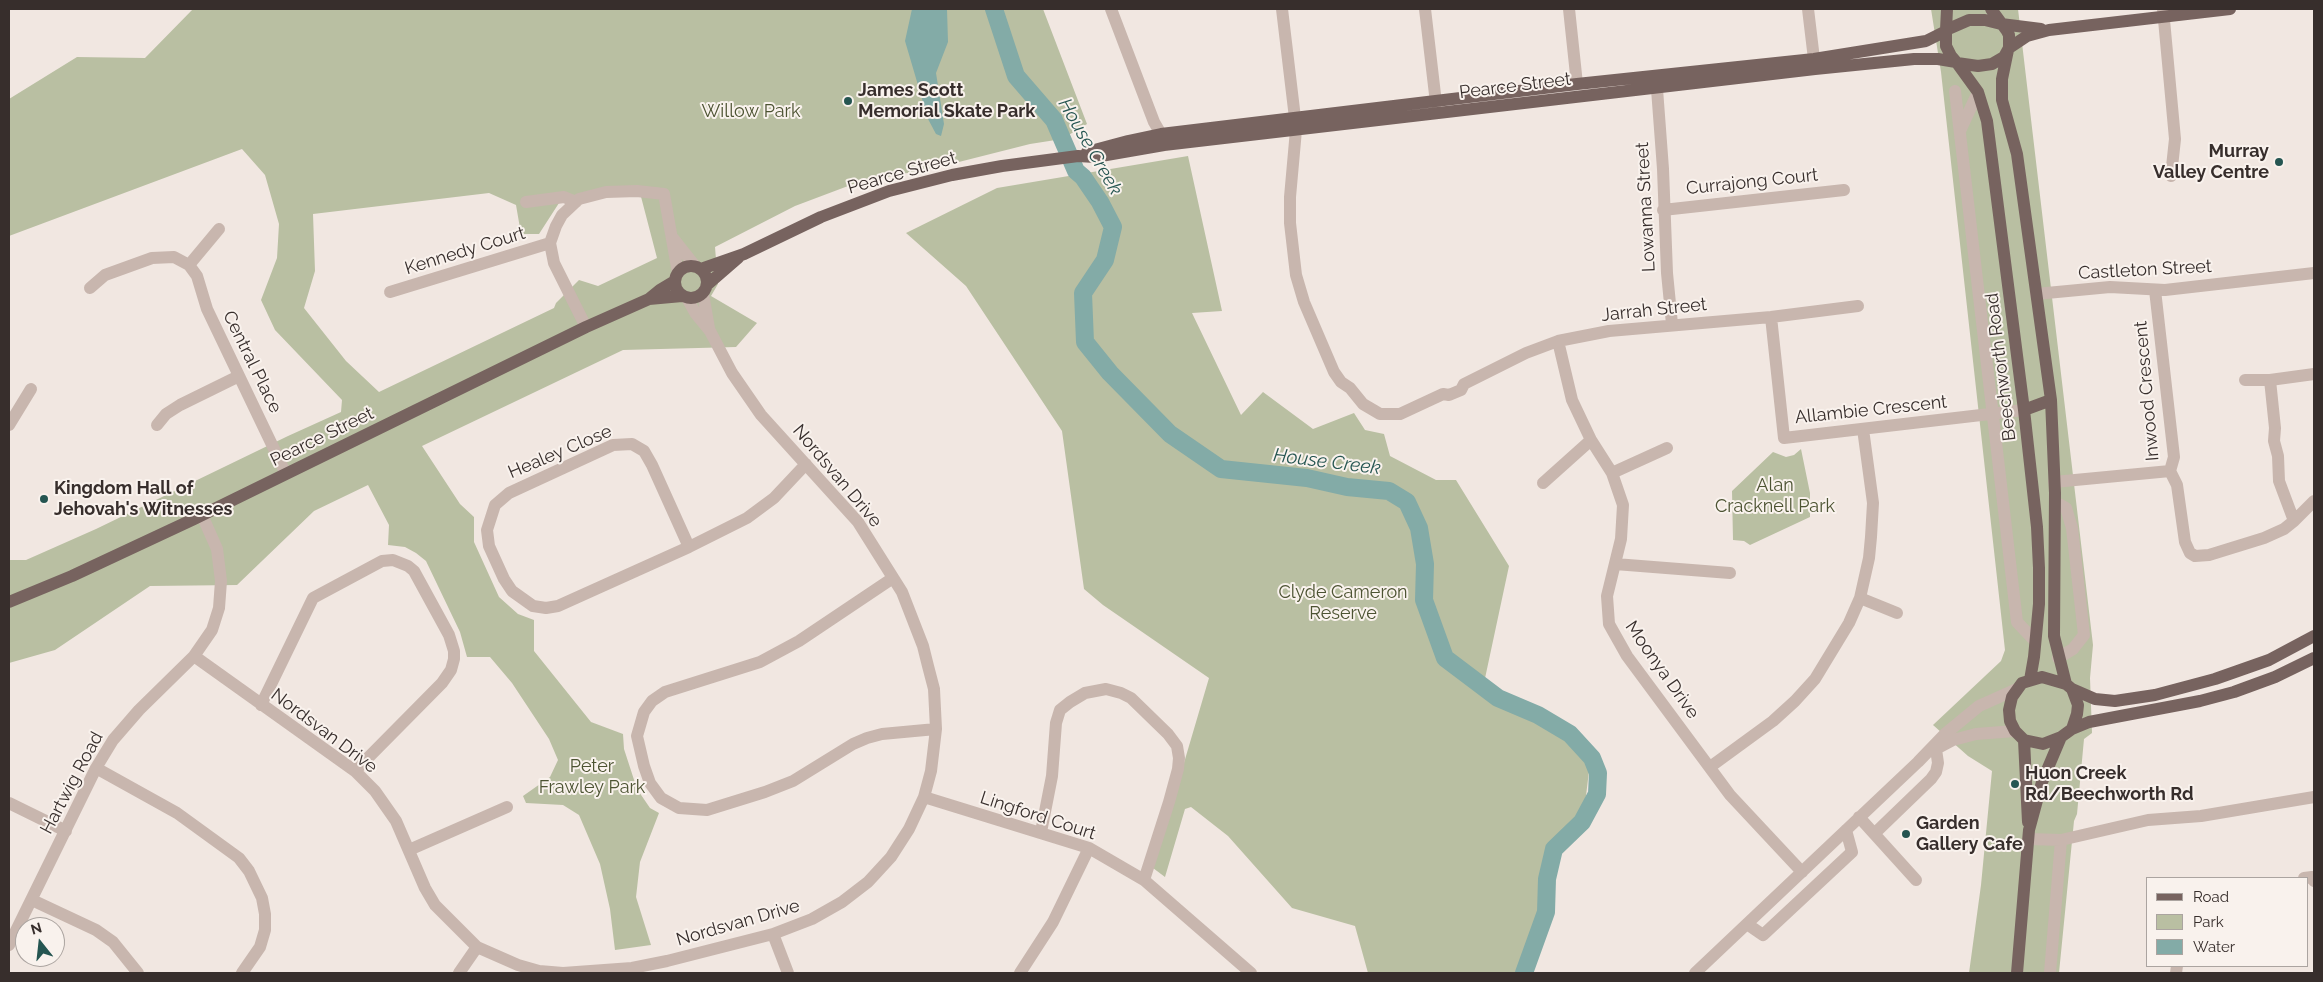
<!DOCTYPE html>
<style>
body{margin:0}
#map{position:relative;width:2323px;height:982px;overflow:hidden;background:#f1e7e1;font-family:Raleway,sans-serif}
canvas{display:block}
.frame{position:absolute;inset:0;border:10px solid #372e2c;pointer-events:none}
.legend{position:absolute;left:2146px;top:877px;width:162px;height:90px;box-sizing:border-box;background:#f9f2ed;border:1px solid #aba4a0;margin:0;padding:6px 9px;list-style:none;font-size:15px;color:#372e2c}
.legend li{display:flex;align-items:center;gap:10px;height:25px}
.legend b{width:25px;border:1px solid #aba4a0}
.north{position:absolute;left:15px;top:917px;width:50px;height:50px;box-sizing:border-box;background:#f9f2ed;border:1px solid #aba4a0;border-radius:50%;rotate:344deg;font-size:14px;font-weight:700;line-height:20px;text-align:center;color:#372e2c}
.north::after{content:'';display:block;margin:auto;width:18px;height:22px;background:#255551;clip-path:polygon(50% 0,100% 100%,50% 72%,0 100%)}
</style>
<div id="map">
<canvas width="2323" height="982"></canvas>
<div class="frame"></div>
<ul class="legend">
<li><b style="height:6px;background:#77635f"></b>Road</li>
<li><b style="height:14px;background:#b9bfa2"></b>Park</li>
<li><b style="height:14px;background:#83aba7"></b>Water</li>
</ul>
<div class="north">N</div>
</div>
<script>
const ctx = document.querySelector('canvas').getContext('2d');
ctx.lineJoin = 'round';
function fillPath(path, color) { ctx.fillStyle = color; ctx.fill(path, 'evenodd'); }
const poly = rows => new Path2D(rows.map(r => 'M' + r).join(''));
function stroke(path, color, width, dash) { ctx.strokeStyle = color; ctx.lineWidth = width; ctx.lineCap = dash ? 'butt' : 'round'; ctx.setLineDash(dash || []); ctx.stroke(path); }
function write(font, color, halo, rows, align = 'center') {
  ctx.font = font + ' Raleway,sans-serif'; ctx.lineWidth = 4; ctx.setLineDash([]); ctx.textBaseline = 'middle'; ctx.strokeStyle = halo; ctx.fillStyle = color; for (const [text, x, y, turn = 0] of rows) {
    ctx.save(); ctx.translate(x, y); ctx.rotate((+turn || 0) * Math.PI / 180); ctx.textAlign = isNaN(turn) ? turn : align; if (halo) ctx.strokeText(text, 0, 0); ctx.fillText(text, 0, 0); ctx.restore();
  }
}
fillPath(poly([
 [193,9,1043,9,1087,124,1062,139,1030,144,943,166,856,183,795,206,715,247,718,284,711,296,757,323,736,347,623,350,422,446,460,504,474,517,474,542,499,597,518,614,534,620,534,651,591,722,623,734,624,749,637,789,650,808,659,813,640,862,636,897,651,945,615,950,610,909,600,864,579,815,563,805,526,803,523,796,550,777,558,760,549,739,512,683,490,657,467,657,460,632,426,561,416,553,405,547,388,545,389,525,368,485,314,511,237,585,150,586,55,650,9,663,9,560,26,560,96,529,288,436,341,412,342,400,275,330,261,300,277,258,279,224,265,175,242,149,9,236,9,99,77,57,145,58],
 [639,189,657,258,598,286,579,280,556,303,554,308,379,392,346,361,304,308,315,271,313,214,489,193,516,205,521,234,539,234,559,203],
 [1931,9,2018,9,2093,645,2090,678,2092,733,2084,739,2077,814,2074,821,2059,973,1969,973,1981,885,1992,771,1968,756,1933,725,2001,661,2005,650,1941,72],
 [1188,156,1222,311,1192,313,1241,415,1263,392,1313,429,1354,413,1365,430,1384,434,1390,456,1436,480,1456,480,1509,566,1484,683,1520,712,1552,728,1583,752,1590,763,1584,812,1558,853,1539,919,1519,973,1368,973,1355,926,1292,908,1228,836,1191,807,1185,809,1165,877,1153,868,1209,678,1103,605,1084,589,1062,431,966,286,906,233,997,188],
 [1801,449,1810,493,1810,517,1750,545,1744,541,1733,540,1732,491,1773,452,1786,457,1794,455]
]), '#b9bfa2');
fillPath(poly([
 [912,9,947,9,948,42,936,73,944,124,941,136,936,134,928,119,905,41]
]), '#83aba7');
stroke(poly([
 [994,9,1016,76,1054,120,1076,171,1083,177,1100,202,1113,227,1105,260,1083,293,1085,342,1110,373,1170,434,1221,469,1307,478,1347,487,1389,491,1407,502,1419,528,1425,564,1424,600,1445,658,1498,698,1538,715,1570,734,1592,758,1598,773,1597,794,1582,822,1554,849,1547,879,1546,912,1524,973]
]), '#83aba7', 18);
stroke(poly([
 [1111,9,1154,122,1161,134],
 [1282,9,1295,118],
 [1425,9,1436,103],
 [1569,9,1577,84],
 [1808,9,1814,59],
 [2163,9,2175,139,2171,176],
 [1657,89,1663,169,1667,273,1672,324],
 [1955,91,2017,622,2035,641],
 [1296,130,1290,197,1290,223,1296,275,1304,302,1334,372,1341,382,1350,388,1363,404,1380,414,1400,414,1443,394,1449,395,1461,390,1464,384,1526,353,1558,341,1609,331,1771,317,1858,306],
 [1960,131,1978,92],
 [526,202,564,197,576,202],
 [1663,210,1844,190],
 [672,237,695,266],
 [189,265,219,229],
 [90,288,105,275,152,258,174,257,189,265,197,276,207,309,286,474],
 [2155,290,2174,457,2170,471,2177,485,2185,542,2190,553,2195,556,2209,555,2264,538,2284,529,2294,521,2314,501],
 [390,292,550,243],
 [703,294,709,328],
 [2036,294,2110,287,2165,290,2314,273],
 [1771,317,1784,438,2024,410],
 [586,327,554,263,550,243,556,226,562,215,579,199,606,192,637,191,664,194,678,273],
 [1558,341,1572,400,1591,440,1612,473,1623,505,1621,539,1607,596,1609,624,1627,656,1730,795,1802,872],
 [2245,380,2270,380],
 [9,425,31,389],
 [157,425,166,414,180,405,239,376],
 [1612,473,1667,448],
 [2054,482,2170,471],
 [1543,483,1591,440],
 [2055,502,2066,508,2072,528,2084,635,2073,649,2058,658],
 [2294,521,2279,481,2278,456,2274,441,2275,428,2270,380,2314,374],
 [689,547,652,465,644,451,632,444,613,445,509,493,495,505,487,530,489,546,504,579,512,591,533,606,546,608,558,606,689,547,747,518,774,498,806,464],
 [1615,564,1730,573],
 [893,578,799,641,760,662,665,692,652,701,644,712,637,736,644,766,650,783,661,798,679,808,707,810,765,792,793,781,853,744,867,738,882,734,936,729],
 [1860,598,1897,613],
 [194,656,355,771,375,791,396,821,425,888,435,905,477,947,518,965,539,971,563,973,632,968,667,961,773,934,812,919,842,902,868,882,891,857,909,829,924,797,931,771,936,729,934,689,928,666,923,646,902,592,858,522,761,415,732,373,710,331,696,314,687,298],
 [261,705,313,598,382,561,393,560,408,566,414,571,449,635,454,651,454,659,451,670,442,683,355,771],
 [1936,749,1953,740,1976,734,2015,731],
 [1710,767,1773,721,1795,701,1815,679,1849,623,1860,598,1869,558,1871,537,1873,503,1863,429],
 [96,768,177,813,239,858,249,871,262,898,265,914,265,930,260,947,242,973],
 [924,797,1089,848,1144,880,1251,973],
 [9,803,66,831],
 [1859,817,1916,880],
 [1041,832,1052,776,1056,723,1060,710,1070,702,1085,693,1106,689,1121,693,1131,698,1168,734,1177,746,1179,758,1178,769,1169,802,1144,880],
 [1875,833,1931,779,1936,772,1938,763,1936,749],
 [2028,839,2061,840,2148,820,2201,816,2314,797],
 [409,850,507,807],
 [2304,878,2312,877,2314,881],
 [32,900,96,930,113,942,138,973],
 [1747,924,1763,935,1852,852,1846,830],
 [773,934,788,973],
 [9,945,96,768,113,740,139,710,194,656,212,630,219,608,221,581,217,549,202,515],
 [459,973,477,947],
 [1020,973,1053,922,1089,848],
 [1695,973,1918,762,1945,734,1979,706,2017,689],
 [2050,973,2061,840],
 [2176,973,2177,966]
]), '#c8b6ae', 12);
stroke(poly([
 [1991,9,2007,31,2009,35,2009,48,2004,57,1992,64,1978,66,1957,63,1951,56,1946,46,1946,30,1969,20,1985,20,2001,24],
 [2001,24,2041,29],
 [1946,30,1947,9],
 [2009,48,2027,36,2049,30,2230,9],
 [2008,50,2002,79,2002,100,2017,154,2051,400,2055,493,2054,636,2066,684],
 [1957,63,1978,92,1987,121,2024,410,2037,527,2039,568,2039,604,2034,657,2030,680],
 [1087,152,1128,141,1161,134,1577,84,1814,59,1926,41,1946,31],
 '675 282a16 16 0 1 1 32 0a16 16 0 1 1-32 0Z',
 [701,269,744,254,821,217,889,191,952,175,1002,166,1078,156,1095,157,1164,145,1815,69,1914,59,1938,59,1956,62],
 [708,284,738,258],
 [649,299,682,296],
 [2024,410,2051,400],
 [9,602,72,576,194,519,586,327,649,299,660,290,675,281],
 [2042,677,2066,684,2072,689,2078,705,2077,714,2072,729,2061,737,2043,744,2024,740,2015,731,2010,721,2009,710,2012,697,2022,683,2042,677],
 [2072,689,2095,699,2115,701,2155,695,2215,679,2269,660,2314,636],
 [2072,729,2089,722,2200,701,2234,692,2275,677,2314,658],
 [2024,740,2028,822],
 [2017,973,2029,830,2042,782,2061,737]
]), '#77635f', 12);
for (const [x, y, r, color] of [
 [848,101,5,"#255551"],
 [2279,162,5,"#255551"],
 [44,499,5,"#255551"],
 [2015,784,5,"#255551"],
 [1906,834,5,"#255551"]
]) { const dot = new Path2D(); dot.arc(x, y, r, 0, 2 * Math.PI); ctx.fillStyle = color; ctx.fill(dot); stroke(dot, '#f9f2ed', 2); }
write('18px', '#372e2c', '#f9f2ed', [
 ["Pearce Street",1515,86,-7],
 ["Pearce Street",902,173,-16],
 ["Currajong Court",1752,182,-6],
 ["Lowanna Street",1646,207,-93],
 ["Kennedy Court",465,251,-17],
 ["Castleton Street",2145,270,-3],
 ["Jarrah Street",1654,310,-6],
 ["Central Place",252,362,64],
 ["Beechworth Road",2001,367,-97],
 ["Inwood Crescent",2147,391,-95],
 ["Allambie Crescent",1871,410,-6],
 ["Pearce Street",322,437,-26],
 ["Healey Close",560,452,-23],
 ["Nordsvan Drive",837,476,50],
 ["Moonya Drive",1662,670,55],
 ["Nordsvan Drive",324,731,37],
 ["Hartwig Road",72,783,-62],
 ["Lingford Court",1038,816,18],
 ["Nordsvan Drive",738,923,-16]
]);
write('bold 18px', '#372e2c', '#f9f2ed', [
 ["James Scott",858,91],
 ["Memorial Skate Park",858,112],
 ["Murray",2269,152,"right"],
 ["Valley Centre",2269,173,"right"],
 ["Kingdom Hall of",54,489],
 ["Jehovah's Witnesses",54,510],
 ["Huon Creek",2025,774],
 ["Rd/Beechworth Rd",2025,795],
 ["Garden",1916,824],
 ["Gallery Cafe",1916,845]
], 'left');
write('18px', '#4c5332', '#f9f2ed', [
 ["Willow Park",751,112],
 ["Alan",1775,486],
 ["Cracknell Park",1775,507],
 ["Clyde Cameron",1343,593],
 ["Reserve",1343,614],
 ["Peter",592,767],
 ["Frawley Park",592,788]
]);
write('italic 19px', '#255551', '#f9f2ed', [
 ["House Creek",1090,147,60],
 ["House Creek",1327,462,7]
]);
</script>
